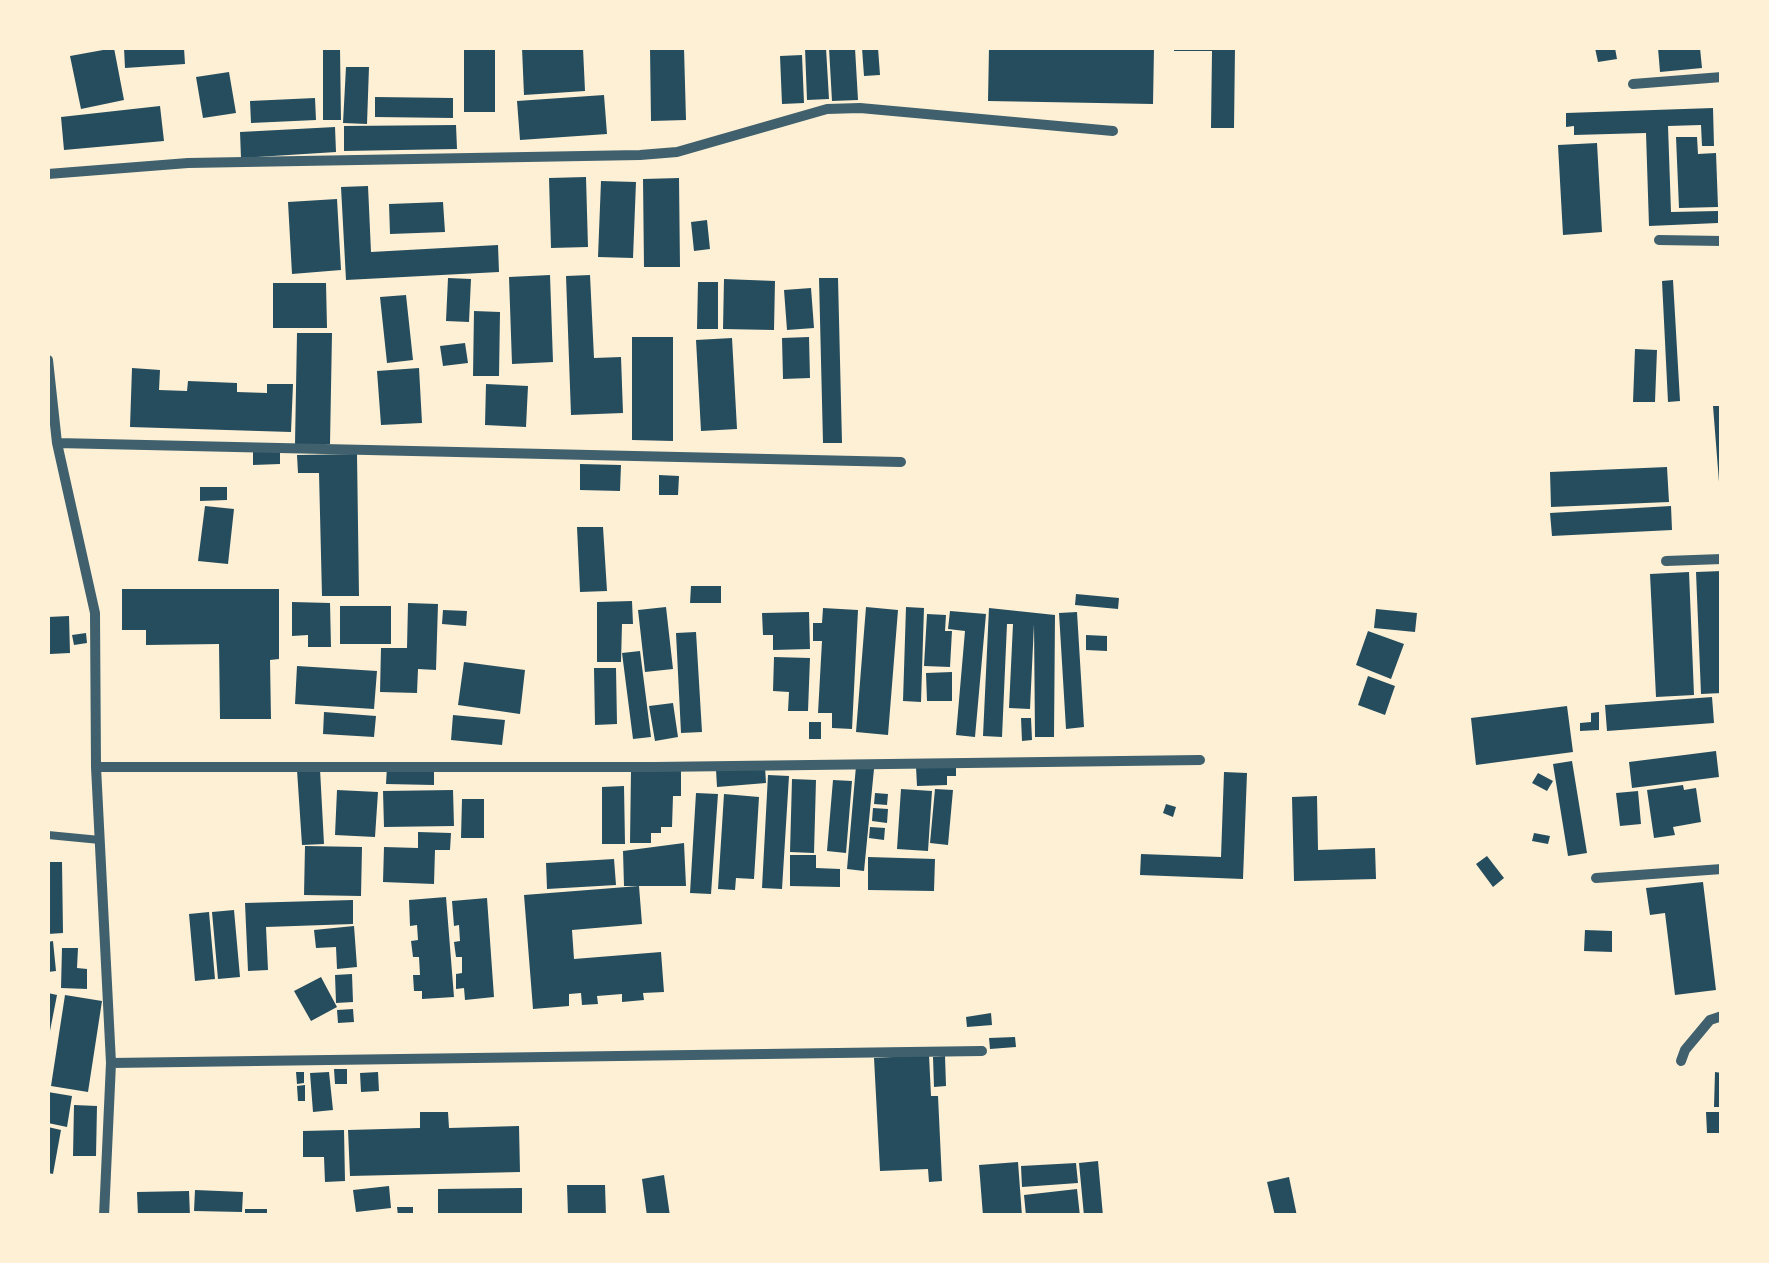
<!DOCTYPE html>
<style>
body{margin:0}
#map{position:relative;width:1769px;height:1263px;overflow:hidden;background:#fdf0d5;font-family:"Golos Text",sans-serif}
canvas{display:block}
.frame{position:absolute;inset:0;border:50px solid #fdf0d5;pointer-events:none}
</style>
<div id="map">
<canvas width="1769" height="1263"></canvas>
<div class="frame"></div>
</div>
<script>
const ctx = document.querySelector('canvas').getContext('2d');
ctx.lineJoin = 'round';
function fillPath(path, color) { ctx.fillStyle = color; ctx.fill(path, 'evenodd'); }
const poly = rows => new Path2D(rows.map(r => 'M' + r).join(''));
function stroke(path, color, width, dash) { ctx.strokeStyle = color; ctx.lineWidth = width; ctx.lineCap = dash ? 'butt' : 'round'; ctx.setLineDash(dash || []); ctx.stroke(path); }
fillPath(poly([
 [114,48,124,100,81,109,70,56],
 [124,48,184,48,185,64,125,68],
 [323,48,340,48,341,120,323,120],
 [464,48,495,48,495,112,464,112],
 [522,48,583,48,585,91,524,95],
 [650,48,684,48,686,120,651,121],
 [805,48,826,48,829,99,807,100],
 [829,48,855,48,858,100,832,101],
 [862,48,878,48,880,75,864,76],
 [989,48,1154,48,1153,104,988,101],
 [1174,48,1235,48,1234,128,1211,128,1212,51,1174,51],
 [1595,48,1615,48,1617,59,1598,62],
 [1658,48,1700,48,1702,68,1660,72],
 [802,55,804,103,782,104,780,56],
 [346,67,369,67,367,124,343,123],
 [229,72,236,113,203,118,196,77],
 [604,95,607,134,520,140,517,101],
 [375,97,453,98,453,118,375,117],
 [315,98,316,120,251,123,250,101],
 [160,106,164,141,64,150,61,117],
 [1713,108,1714,146,1702,146,1701,125,1668,126,1671,212,1718,211,1718,223,1649,226,1646,133,1574,135,1574,126,1566,127,1566,113],
 [456,125,457,149,344,151,344,126],
 [335,127,336,152,241,158,240,132],
 [1676,137,1697,137,1698,154,1716,153,1718,207,1679,208],
 [1597,143,1602,232,1563,235,1558,145],
 [586,177,588,247,551,248,549,178],
 [679,178,680,267,644,267,643,179],
 [601,181,636,182,633,258,598,257],
 [368,186,371,252,498,245,499,272,346,280,341,187],
 [337,199,341,270,292,274,288,202],
 [443,202,445,232,390,234,389,204],
 [707,220,710,249,694,251,691,222],
 [550,275,553,362,512,364,509,277],
 [590,275,594,358,621,357,623,413,571,415,566,276],
 [448,278,471,279,469,322,446,321],
 [819,278,838,278,842,443,823,443],
 [724,279,775,281,774,330,723,329],
 [1673,280,1680,401,1668,402,1662,281],
 [698,282,718,282,718,329,697,329],
 [273,283,326,283,327,328,273,328],
 [811,288,814,328,787,330,784,290],
 [406,295,413,360,387,363,380,297],
 [474,311,500,312,499,376,473,376],
 [297,333,332,333,330,444,295,444],
 [632,337,673,337,673,441,632,440],
 [809,337,810,378,783,379,782,338],
 [732,338,737,429,701,431,696,340],
 [465,343,468,363,443,366,440,346],
 [1635,349,1657,350,1655,402,1633,402],
 [132,368,160,370,159,390,187,391,188,381,237,383,237,392,267,393,267,384,293,384,291,432,130,427],
 [419,368,422,423,381,425,377,371],
 [486,384,528,386,526,427,485,425],
 [1713,406,1722,406,1722,482,1719,482],
 [280,451,280,464,253,465,253,452],
 [357,454,359,596,322,596,319,473,298,473,297,455],
 [580,464,621,465,620,491,580,490],
 [1667,467,1669,502,1551,507,1550,472],
 [659,475,679,476,678,495,659,495],
 [200,487,227,487,227,500,200,501],
 [205,506,234,509,228,564,198,561],
 [1671,506,1672,530,1552,536,1550,513],
 [577,527,603,527,607,591,580,592],
 [1722,571,1722,693,1701,694,1696,572],
 [1689,572,1694,695,1656,697,1650,574],
 [691,586,721,586,721,603,690,603],
 [122,589,279,589,279,659,270,660,271,719,220,719,219,644,146,645,146,630,122,630],
 [1076,594,1119,598,1118,609,1075,605],
 [632,601,633,624,622,624,621,662,597,662,597,602],
 [292,602,330,603,331,647,308,647,308,635,292,636],
 [408,603,438,604,436,670,418,669,417,693,380,692,381,648,407,648],
 [340,606,391,606,391,644,340,644],
 [666,607,673,669,645,672,638,610],
 [866,607,898,610,888,735,856,732],
 [906,607,924,608,921,702,903,701],
 [823,608,858,610,852,729,832,728,832,713,818,713,822,641,813,641,813,623,822,623],
 [989,608,1055,615,1054,737,1035,737,1034,624,1030,709,1009,708,1013,624,1007,624,1002,737,983,736],
 [1376,609,1417,613,1415,632,1374,628],
 [443,610,467,611,466,626,442,624],
 [950,611,986,614,975,737,956,735,965,631,948,629],
 [809,612,810,649,773,650,773,635,763,635,762,613],
 [1077,612,1084,727,1066,729,1059,613],
 [927,614,946,615,945,631,952,631,950,667,924,666],
 [69,616,70,653,50,654,48,617],
 [1368,631,1404,644,1391,679,1356,665],
 [696,632,702,732,681,733,676,633],
 [86,633,87,643,74,645,72,635],
 [1086,635,1107,636,1107,651,1086,650],
 [640,651,651,737,633,739,622,653],
 [774,657,810,658,808,711,788,711,789,692,773,691],
 [464,662,525,670,520,714,458,705],
 [297,666,377,671,374,709,295,704],
 [594,668,616,668,617,724,595,725],
 [952,672,952,701,927,701,926,673],
 [1368,676,1395,686,1385,715,1358,705],
 [1712,697,1714,723,1607,731,1605,705],
 [673,703,678,737,655,741,649,706],
 [1567,706,1573,752,1476,765,1471,718],
 [324,712,376,716,374,737,323,734],
 [1599,712,1599,730,1580,731,1580,723,1591,722,1591,713],
 [453,715,505,720,502,745,451,740],
 [1021,718,1031,718,1032,740,1022,741],
 [809,722,821,722,821,739,809,739],
 [1716,751,1719,777,1632,788,1629,762],
 [1572,761,1587,853,1568,856,1553,764],
 [956,765,956,776,947,776,947,785,917,786,916,767],
 [387,766,434,768,434,785,386,784],
 [856,766,874,769,864,871,847,869],
 [765,767,766,783,717,787,716,770],
 [320,769,324,844,302,845,297,770],
 [631,770,681,771,681,796,673,796,672,827,661,827,661,833,651,833,651,843,630,843],
 [1224,772,1247,773,1243,879,1140,875,1141,854,1221,857],
 [1538,773,1553,781,1547,791,1532,783],
 [768,775,789,776,782,889,762,888],
 [792,779,816,780,814,853,790,852],
 [833,780,852,781,846,853,827,851],
 [1683,785,1684,790,1696,788,1701,822,1673,827,1675,835,1654,838,1647,790],
 [624,786,625,844,602,844,602,787],
 [901,789,932,791,928,851,897,849],
 [935,789,953,790,948,845,930,843],
 [337,790,378,792,375,837,335,835],
 [453,790,454,826,384,827,383,791],
 [1638,791,1641,824,1620,826,1616,793],
 [696,793,718,794,711,894,690,893],
 [875,793,888,794,887,805,874,804],
 [724,794,759,797,754,879,736,878,735,890,718,889],
 [1317,796,1318,850,1375,848,1376,879,1294,881,1292,797],
 [462,799,484,799,484,838,461,838],
 [1166,804,1176,807,1173,817,1163,813],
 [873,808,888,809,887,823,872,821],
 [870,827,885,828,884,840,869,838],
 [418,832,451,833,450,850,435,850,434,884,383,882,384,847,418,848],
 [1534,833,1550,836,1548,844,1532,841],
 [684,843,686,886,624,886,623,851],
 [305,846,362,847,361,896,304,895],
 [790,855,816,855,816,868,840,869,840,887,790,886],
 [1487,856,1504,878,1493,887,1476,864],
 [868,857,935,859,934,891,868,890],
 [614,859,616,885,547,889,546,863],
 [48,862,62,862,63,933,48,934],
 [1703,882,1716,990,1675,995,1665,913,1650,915,1646,888],
 [639,886,642,924,572,930,574,959,661,952,664,992,643,993,644,1000,622,1002,622,994,597,996,598,1004,582,1005,581,993,569,994,569,1006,533,1009,524,895],
 [446,897,454,997,422,999,422,991,414,991,413,975,420,975,419,957,413,957,411,941,418,940,417,925,410,926,409,900],
 [487,898,494,997,465,1000,464,988,456,989,456,974,462,973,462,957,456,957,454,942,460,941,459,925,454,926,452,901],
 [353,900,353,924,266,927,268,970,248,971,245,903],
 [234,910,240,977,218,979,212,912],
 [209,912,215,979,195,981,189,914],
 [354,926,357,967,337,969,336,947,316,948,314,930],
 [1585,930,1612,931,1612,952,1584,951],
 [53,941,56,971,48,972,48,942],
 [62,948,78,948,77,968,87,969,87,989,61,988],
 [352,974,353,1002,336,1003,335,975],
 [321,977,337,1007,311,1021,294,991],
 [48,993,57,995,49,1036,48,1036],
 [65,995,102,1001,88,1092,51,1086],
 [353,1009,354,1022,338,1023,337,1010],
 [991,1013,992,1025,967,1027,966,1017],
 [1015,1037,1016,1047,990,1049,989,1038],
 [929,1055,931,1096,938,1096,942,1181,929,1182,928,1169,880,1171,874,1058],
 [945,1056,946,1086,934,1087,933,1057],
 [334,1069,347,1069,347,1084,335,1084],
 [296,1072,304,1072,304,1083,297,1084],
 [329,1072,333,1110,313,1112,310,1073],
 [378,1072,379,1091,361,1092,360,1073],
 [1715,1072,1722,1073,1722,1107,1714,1107],
 [305,1085,305,1101,298,1101,297,1086],
 [48,1092,72,1096,67,1127,48,1123],
 [74,1105,97,1106,96,1156,73,1156],
 [420,1112,448,1112,449,1128,519,1126,520,1172,350,1176,348,1130,420,1128],
 [1706,1112,1722,1112,1722,1133,1707,1133],
 [48,1127,61,1130,53,1174,48,1173],
 [344,1130,345,1181,325,1182,324,1157,303,1157,303,1131],
 [1098,1161,1103,1216,1084,1216,1079,1163],
 [1018,1162,1022,1216,983,1216,979,1165],
 [1076,1163,1078,1183,1022,1187,1021,1166],
 [664,1175,670,1216,647,1216,642,1179],
 [1289,1177,1297,1216,1275,1216,1267,1182],
 [567,1185,605,1185,606,1216,568,1216],
 [389,1186,391,1208,356,1212,353,1190],
 [522,1188,522,1216,438,1216,438,1189],
 [1077,1189,1080,1216,1026,1216,1024,1195],
 [195,1190,243,1192,242,1212,194,1211],
 [189,1191,190,1216,138,1216,137,1192],
 [397,1207,413,1207,413,1216,398,1216],
 [245,1209,267,1209,267,1216,245,1216]
]), '#264d5e');
stroke(poly([
 [48,835,100,840]
]), '#3f606c', 8);
stroke(poly([
 [1633,84,1722,77],
 [48,174,188,163,640,155,677,152,827,109,860,108,1113,131],
 [1659,240,1722,241],
 [48,360,57,443,95,613,96,767,111,1063,104,1216],
 [57,443,901,462],
 [1666,561,1722,559],
 [96,767,655,767,1200,760],
 [1596,878,1722,869],
 [1681,1061,1685,1050,1710,1020,1722,1016],
 [111,1063,982,1051]
]), '#3f606c', 10);
</script>
